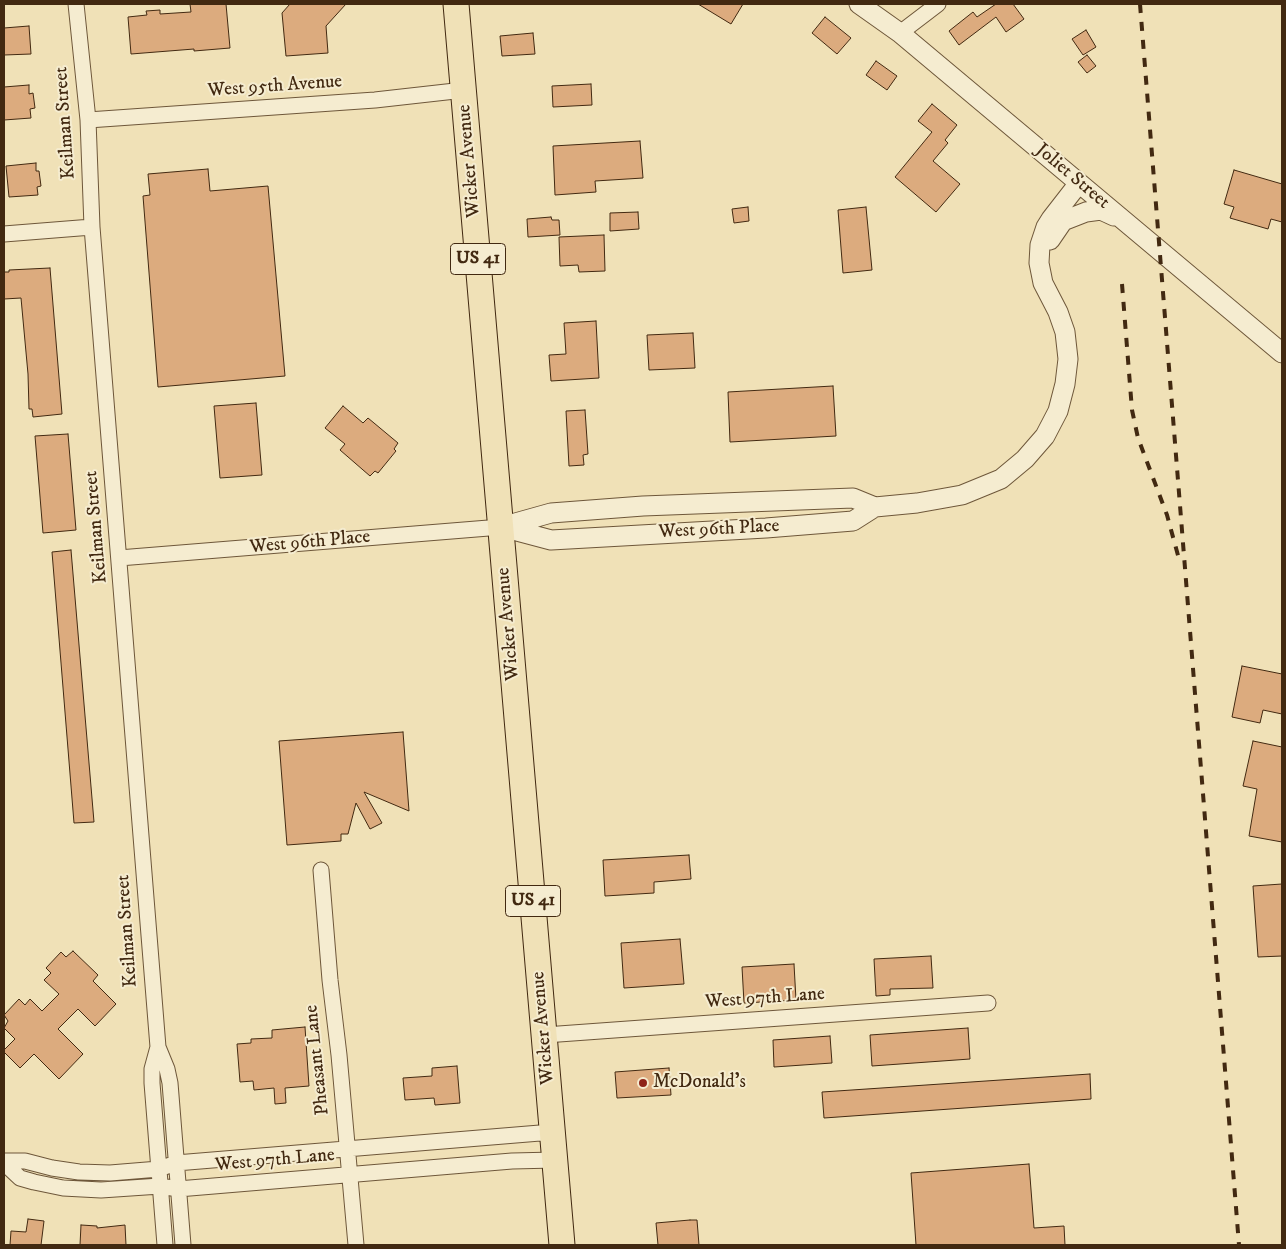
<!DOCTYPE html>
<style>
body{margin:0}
#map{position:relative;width:1286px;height:1249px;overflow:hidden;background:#f0e1b7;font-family:"IM FELL DW Pica",serif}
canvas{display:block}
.frame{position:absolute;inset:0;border:5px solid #422911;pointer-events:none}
</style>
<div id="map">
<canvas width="1286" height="1249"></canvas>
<div class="frame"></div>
</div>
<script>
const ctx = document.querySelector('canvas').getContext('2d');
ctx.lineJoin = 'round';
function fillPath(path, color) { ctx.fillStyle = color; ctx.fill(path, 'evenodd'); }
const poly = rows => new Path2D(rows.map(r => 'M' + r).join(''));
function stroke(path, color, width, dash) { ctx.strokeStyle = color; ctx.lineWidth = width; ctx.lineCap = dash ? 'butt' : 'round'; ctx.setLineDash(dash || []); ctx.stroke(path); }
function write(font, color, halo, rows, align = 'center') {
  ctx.font = font + ' "IM FELL DW Pica",serif'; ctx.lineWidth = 4; ctx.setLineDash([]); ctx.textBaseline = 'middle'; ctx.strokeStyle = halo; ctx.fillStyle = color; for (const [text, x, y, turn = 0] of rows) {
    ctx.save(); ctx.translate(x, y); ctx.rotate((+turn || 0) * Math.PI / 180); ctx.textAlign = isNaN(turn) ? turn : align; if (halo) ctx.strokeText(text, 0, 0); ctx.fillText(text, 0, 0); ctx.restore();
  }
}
const building = poly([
 [190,4,226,4,230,48,194,51,194,49,131,54,128,17,147,15,146,11,160,10,160,14,191,12,190,4],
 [290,4,346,4,326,26,328,53,286,56,282,13,290,4],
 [698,4,743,4,731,24,698,4],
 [996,4,1013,4,1024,19,1006,32,996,17,959,45,949,31,973,12,977,17,996,4],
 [825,17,851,38,837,54,812,33,825,17],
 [29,26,31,54,4,55,4,28,29,26],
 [1086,30,1096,47,1083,55,1072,39,1086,30],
 [533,33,535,54,502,56,500,36,533,33],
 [1087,55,1096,66,1087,73,1078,62,1087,55],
 [876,61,897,76,887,90,866,75,876,61],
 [591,84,592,105,553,107,552,86,591,84],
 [29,85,29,94,33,93,35,108,30,109,31,118,4,120,4,87,29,85],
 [932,104,957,125,945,140,948,143,933,161,960,184,936,212,895,177,932,132,918,121,932,104],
 [640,141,643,178,595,181,596,192,555,195,553,146,640,141],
 [36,163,36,171,39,171,41,186,37,187,38,195,9,197,6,166,36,163],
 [208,169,210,191,268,186,285,376,158,387,143,196,150,195,148,174,208,169],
 [1234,170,1282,184,1282,222,1271,219,1268,229,1230,218,1234,207,1224,204,1234,170],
 [748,207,749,221,734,223,732,209,748,207],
 [866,207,872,270,843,273,838,210,866,207],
 [638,212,639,229,610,231,610,213,638,212],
 [551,217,552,220,559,220,560,235,528,237,527,219,551,217],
 [604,235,605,271,579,272,578,265,560,266,559,237,604,235],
 [50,268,62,414,33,417,32,409,29,409,28,374,21,298,4,299,4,272,9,272,9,270,50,268],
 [596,321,599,378,551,381,549,355,566,354,564,323,596,321],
 [693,333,695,368,649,370,647,335,693,333],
 [833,386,836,436,730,442,728,392,833,386],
 [256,403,262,475,220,478,214,406,256,403],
 [343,406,363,423,368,418,398,443,394,449,396,451,378,473,375,471,370,476,340,450,345,444,325,428,343,406],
 [585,410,588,454,583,455,584,465,569,466,566,411,585,410],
 [68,434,76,530,43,533,35,436,68,434],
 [71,550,94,822,74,823,52,552,71,550],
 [1242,666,1282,674,1282,714,1263,710,1260,723,1232,717,1242,666],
 [403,732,409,811,364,792,382,823,370,829,356,803,348,834,341,834,341,841,287,845,279,741,403,732],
 [1253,741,1282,747,1282,842,1249,836,1257,789,1243,786,1253,741],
 [689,855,691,879,654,882,654,893,605,896,603,860,689,855],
 [1282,884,1282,956,1258,957,1253,886,1282,884],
 [680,939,684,984,624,988,621,943,680,939],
 [73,951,98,975,93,981,116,1004,95,1026,78,1009,58,1029,83,1054,59,1079,34,1054,20,1068,4,1052,4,1050,15,1039,4,1028,8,1021,4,1015,19,999,25,1005,30,999,42,1011,59,994,44,980,51,973,46,968,61,952,66,957,73,951],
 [931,956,933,988,890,989,890,995,876,996,874,959,931,956],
 [794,964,796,1000,744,1003,742,967,794,964],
 [305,1027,309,1086,285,1088,286,1103,275,1104,274,1088,254,1090,253,1081,240,1082,237,1044,251,1043,251,1039,272,1038,272,1030,305,1027],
 [968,1028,970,1059,872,1066,870,1035,968,1028],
 [830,1036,832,1063,774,1067,773,1040,830,1036],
 [457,1066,460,1103,435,1105,434,1098,405,1100,403,1078,432,1076,432,1068,457,1066],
 [669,1068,671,1095,617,1098,615,1072,669,1068],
 [1090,1074,1091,1099,824,1118,822,1092,1090,1074],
 [1029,1164,1034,1228,1064,1226,1065,1245,916,1245,911,1173,1029,1164],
 [28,1219,44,1221,41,1245,10,1245,11,1231,26,1232,28,1219],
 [690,1220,697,1220,699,1245,658,1245,656,1223,690,1220],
 [81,1225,97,1226,97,1228,125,1225,126,1245,80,1245,81,1225]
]);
fillPath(building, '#dcab7e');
stroke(building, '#422911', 1);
const minor = poly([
 [76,4,88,120,92,227,158,1047,167,1069,170,1083,183,1245],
 [900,33,938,4],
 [88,120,375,100,464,90],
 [4,234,92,227],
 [119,558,501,527],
 [321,870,330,980,339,1055,356,1245],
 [545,1035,988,1003],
 [158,1047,152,1069,152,1083,165,1245],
 [4,1161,25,1161,52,1168,79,1172,110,1173,159,1169,176,1163,540,1133,554,1136],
 [4,1163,20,1178,34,1182,63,1188,101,1190,160,1186,178,1189,512,1161,555,1160]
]);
const tertiary = poly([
 [859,4,900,33,1282,353],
 [1050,240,1063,221,1086,212,1101,210,1114,216],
 [501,527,551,513,643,506,853,498,875,507,917,503,962,495,1001,479,1025,459,1045,436,1058,411,1065,384,1068,359,1065,332,1058,312,1043,283,1039,263,1040,245,1046,227,1051,219,1079,183],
 [502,527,551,540,766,528,853,521,875,507]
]);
const trunk = poly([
 [456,4,562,1245]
]);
stroke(minor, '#6e573a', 17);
stroke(tertiary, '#6e573a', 21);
stroke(trunk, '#422911', 27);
stroke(minor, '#f5ecd0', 15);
stroke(tertiary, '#f5ecd0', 19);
stroke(trunk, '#f0e1b7', 25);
stroke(poly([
 [1140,4,1239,1245],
 [1122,284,1132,410,1138,438,1167,515,1179,559]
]), '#422911', 4, [9, 9]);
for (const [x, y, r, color] of [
 [643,1083,5,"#8f2418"]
]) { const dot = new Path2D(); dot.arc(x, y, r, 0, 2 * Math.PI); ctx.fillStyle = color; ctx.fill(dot); stroke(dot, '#f5ecd0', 2); }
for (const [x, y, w] of [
 [478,259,55],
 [533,901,55]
]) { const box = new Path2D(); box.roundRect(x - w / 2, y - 15.5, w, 31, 4); ctx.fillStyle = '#f5ecd0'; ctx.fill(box); stroke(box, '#422911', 1); }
write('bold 18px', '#422911', null, [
 ["US 41",478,259],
 ["US 41",533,901]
]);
write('19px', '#422911', '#f5ecd0', [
 ["West 95th Avenue",275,87,-4],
 ["Keilman Street",66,123,-94],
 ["Wicker Avenue",470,161,-95],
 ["Joliet Street",1072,177,40],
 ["Keilman Street",97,527,-95],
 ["West 96th Place",719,530,-3],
 ["West 96th Place",310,543,-5],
 ["Wicker Avenue",509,624,-95],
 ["Keilman Street",128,931,-94],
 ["West 97th Lane",765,999,-4],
 ["Wicker Avenue",544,1028,-95],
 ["Pheasant Lane",318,1060,-96],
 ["West 97th Lane",275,1161,-5]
]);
write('19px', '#422911', '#f5ecd0', [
 ["McDonald's",653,1083]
], 'left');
</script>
